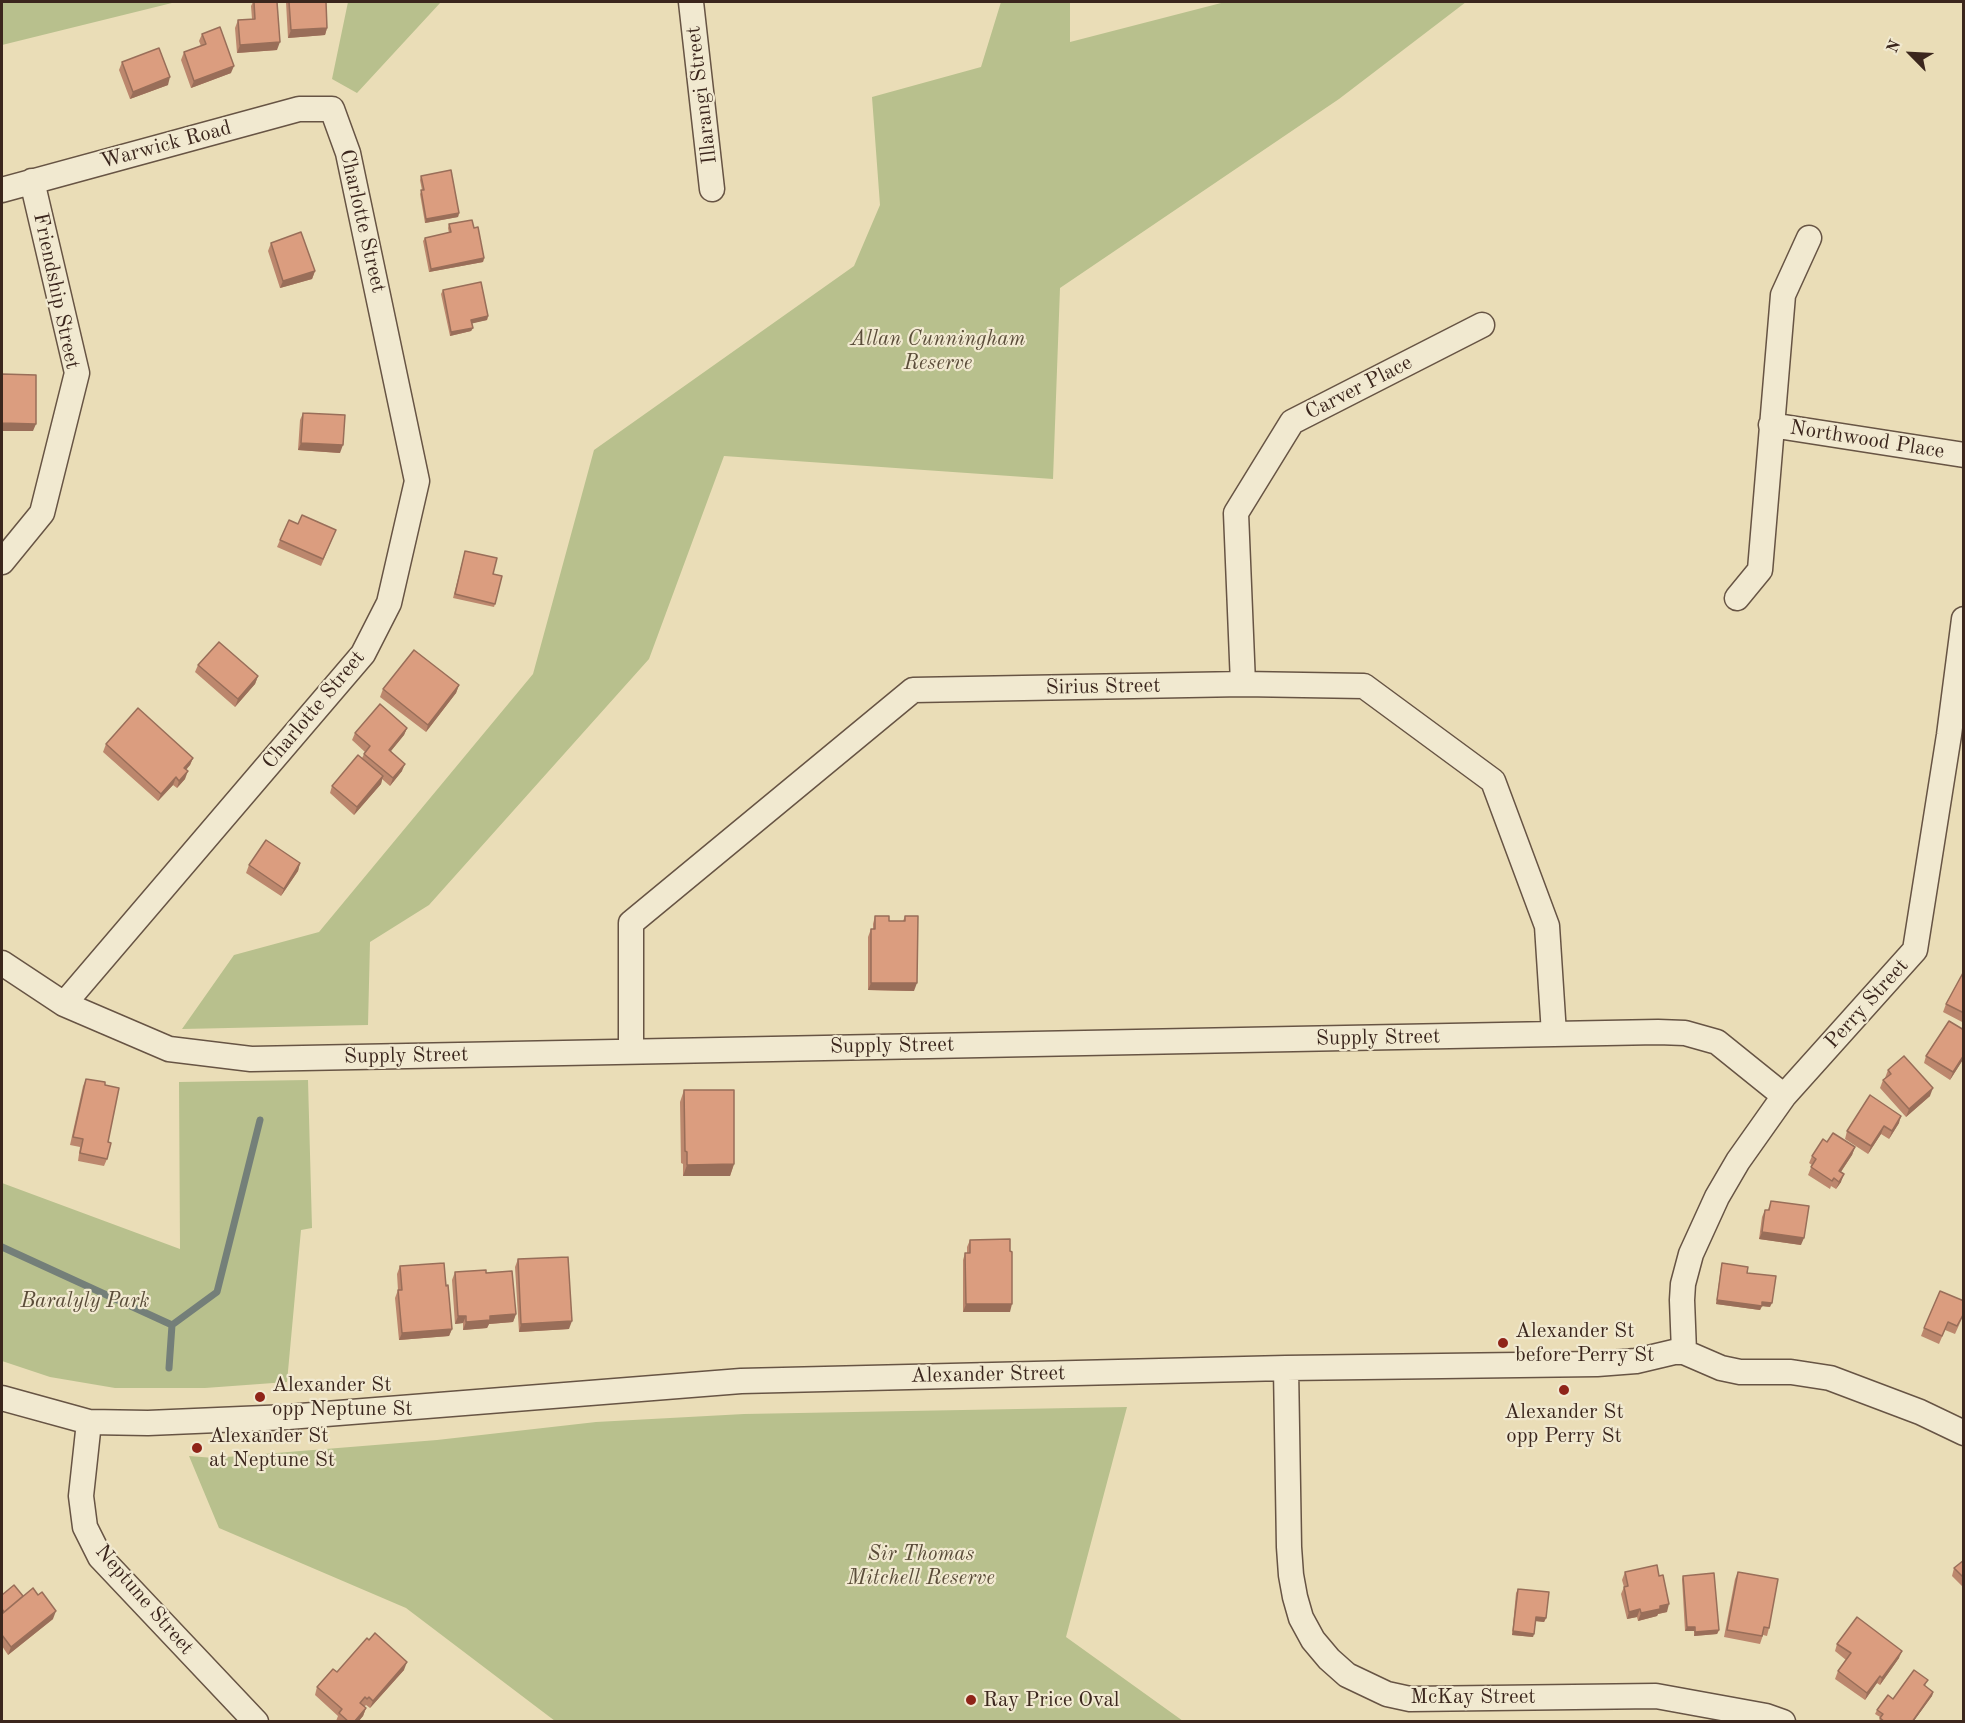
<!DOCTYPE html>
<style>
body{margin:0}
#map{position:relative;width:1965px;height:1723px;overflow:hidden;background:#eaddb7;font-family:"Old Standard TT",serif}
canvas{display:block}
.frame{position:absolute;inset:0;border:3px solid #3b261d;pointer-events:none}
.north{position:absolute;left:1881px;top:24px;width:60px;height:60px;-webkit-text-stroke:4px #f1e9d0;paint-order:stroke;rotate:294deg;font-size:16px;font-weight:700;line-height:24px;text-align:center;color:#3b261d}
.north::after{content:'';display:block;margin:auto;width:21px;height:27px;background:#3b261d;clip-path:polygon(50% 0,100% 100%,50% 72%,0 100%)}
</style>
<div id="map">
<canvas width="1965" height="1723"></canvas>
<div class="frame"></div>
<div class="north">N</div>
</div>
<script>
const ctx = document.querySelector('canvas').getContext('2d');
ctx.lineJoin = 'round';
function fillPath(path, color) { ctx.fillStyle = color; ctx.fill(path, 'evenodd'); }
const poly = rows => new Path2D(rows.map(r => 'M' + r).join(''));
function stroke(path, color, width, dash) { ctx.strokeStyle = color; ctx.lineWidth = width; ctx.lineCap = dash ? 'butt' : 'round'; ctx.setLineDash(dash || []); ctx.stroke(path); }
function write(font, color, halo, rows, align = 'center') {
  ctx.font = font + ' "Old Standard TT",serif'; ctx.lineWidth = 4.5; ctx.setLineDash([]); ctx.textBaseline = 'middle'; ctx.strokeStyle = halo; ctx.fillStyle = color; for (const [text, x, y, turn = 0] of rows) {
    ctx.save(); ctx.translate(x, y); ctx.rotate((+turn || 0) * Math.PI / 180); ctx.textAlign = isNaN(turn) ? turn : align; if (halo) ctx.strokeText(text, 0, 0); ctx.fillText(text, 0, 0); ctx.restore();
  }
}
fillPath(poly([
 [2,2,176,2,2,45],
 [348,2,441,2,357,93,332,79],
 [1001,2,1070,2,1070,42,1225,2,1466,2,1339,99,1060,288,1053,479,724,456,649,659,429,905,370,942,368,1025,182,1029,234,955,319,932,533,674,594,450,854,266,880,205,872,97,981,67],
 [308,1080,312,1228,301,1230,287,1382,205,1388,115,1388,50,1377,2,1361,2,1183,180,1249,179,1082],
 [1127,1407,1066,1637,1183,1721,555,1721,406,1608,219,1528,189,1456,214,1458,437,1440,596,1422,744,1414]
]), '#b8c08d');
stroke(poly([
 [2,1247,172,1325,169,1368],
 [172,1325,217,1292,260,1120]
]), '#747f79', 7);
const minor = poly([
 [691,2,712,189],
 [2,190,299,109,332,109,348,153,417,481,389,603,363,654,64,1004],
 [1771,425,1964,455],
 [2,562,42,513,77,373,32,181],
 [1737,598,1760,570,1783,295,1809,238],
 [1243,684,1236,513,1292,422,1482,325],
 [2,963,64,1004,169,1049,251,1059,1658,1032,1685,1033,1717,1042,1784,1096],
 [631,1051,631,923,913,690,1243,684,1364,686,1493,781,1547,926,1554,1034],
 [1684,1352,1682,1300,1683,1284,1691,1254,1717,1197,1738,1161,1784,1096,1915,950,1949,735,1964,619],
 [1286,1368,1289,1547,1291,1575,1295,1597,1301,1618,1313,1640,1329,1659,1347,1675,1387,1694,1410,1699,1656,1696,1766,1716,1783,1722],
 [2,1398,89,1422,148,1423,288,1417,741,1381,1286,1368,1597,1364,1636,1361,1674,1352,1684,1352,1721,1368,1740,1372,1791,1372,1830,1378,1920,1412,1964,1433],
 [89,1422,81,1496,85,1527,100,1557,256,1722]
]);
stroke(minor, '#675444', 27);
stroke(minor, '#f1e9d0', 24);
fillPath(poly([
 [253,2,277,2,277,50,237,53,235,28,238,20,252,19,251,6],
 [286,2,326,2,327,28,325,35,288,38],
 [202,34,231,73,191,88,181,60,184,52,201,46,199,41],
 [122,62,168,85,130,99,119,70],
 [421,176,459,213,458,217,425,223,420,194,422,190,420,180],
 [449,224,474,228,484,258,483,262,429,272,423,241,425,238,449,233,448,228],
 [271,243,315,271,312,279,280,288,268,251],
 [443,290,488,316,487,320,472,323,473,328,471,331,450,336,441,294],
 [303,413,340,453,298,450,300,420],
 [333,537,321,566,277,547,280,540],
 [465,551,493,574,495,604,494,607,453,598],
 [198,665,258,676,255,684,235,707,195,672],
 [459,685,456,693,426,732,380,697,383,689],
 [407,728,404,735,391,751,402,771,390,786,382,779,381,784,354,815,330,793,332,786,362,758,365,752,352,740,355,733],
 [106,744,193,758,190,765,186,770,185,779,177,788,173,785,158,801,103,752],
 [300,863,298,871,281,896,246,873,249,865],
 [875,916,889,921,903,921,905,916,914,991,868,990,868,937,871,929,873,929,873,924],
 [1964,971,1964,1023,1943,1012,1946,1004],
 [1964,1030,1964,1058,1950,1080,1924,1063,1926,1056],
 [1888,1070,1930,1096,1906,1117,1880,1088,1883,1080,1885,1078],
 [86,1079,105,1085,108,1142,107,1159,104,1166,78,1161,80,1147,70,1145,83,1086],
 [684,1090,734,1164,730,1176,683,1176,683,1164,681,1163,680,1102],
 [1899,1123,1889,1139,1881,1134,1868,1154,1845,1139,1847,1131],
 [1827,1142,1855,1147,1852,1155,1841,1172,1841,1182,1836,1189,1831,1186,1830,1189,1808,1175,1812,1165,1809,1163,1812,1156],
 [1771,1201,1801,1245,1759,1239,1762,1217,1765,1210,1768,1210],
 [970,1240,1010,1251,1010,1312,963,1312,963,1260,965,1253,967,1253,967,1247],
 [518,1259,569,1329,519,1332,515,1267],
 [1722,1263,1747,1273,1770,1307,1762,1306,1760,1310,1716,1304,1721,1267],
 [400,1266,446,1286,452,1329,449,1336,399,1340,395,1298,398,1290,397,1274],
 [455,1272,486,1273,516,1314,513,1322,489,1324,487,1328,463,1330,463,1323,455,1324,452,1280],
 [1964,1314,1955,1334,1945,1330,1939,1344,1921,1336,1924,1328],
 [1964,1560,1964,1588,1952,1576,1954,1568],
 [1625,1572,1667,1612,1658,1614,1657,1616,1638,1621,1637,1617,1627,1619,1621,1594,1624,1587,1622,1580],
 [1738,1572,1769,1628,1767,1636,1763,1635,1760,1644,1724,1637,1735,1579],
 [1683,1576,1719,1630,1717,1634,1694,1636,1694,1631,1685,1631,1682,1579],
 [1518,1589,1546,1618,1544,1622,1536,1621,1533,1637,1512,1635,1516,1593],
 [2,1595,23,1596,53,1619,8,1655,2,1646],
 [1837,1644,1899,1658,1880,1685,1877,1683,1865,1700,1835,1679,1838,1671,1846,1660,1835,1651],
 [404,1670,370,1708,366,1705,364,1707,366,1708,363,1716,358,1722,337,1722,336,1721,338,1716,315,1695,317,1687,337,1672],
 [1926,1684,1925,1686,1933,1692,1932,1696,1913,1722,1879,1722,1880,1717,1875,1714,1877,1710,1893,1699]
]), '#bc876d');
fillPath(poly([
 [327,28,325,35,288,38,291,30],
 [280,42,277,50,237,53,240,45],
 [234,66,231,73,191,88,194,81],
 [170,77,168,85,130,99,133,92],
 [459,213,458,217,425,223,426,219],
 [484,258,483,262,429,272,431,269],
 [315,271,312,279,280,288,283,281],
 [488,316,487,320,470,324,471,320],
 [473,328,471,331,450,336,451,332],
 [2,423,36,424,33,431,2,431],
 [301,443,343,445,340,453,298,450],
 [258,676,255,684,235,707,238,699],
 [459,685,456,693,426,732,428,725],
 [407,728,404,735,386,757,389,750],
 [193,758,190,765,181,775,184,768],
 [405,764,402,771,390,786,393,778],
 [188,771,185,779,177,788,179,781],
 [383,776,381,784,354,815,357,807],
 [176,777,173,785,158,801,161,794],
 [300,863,298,871,281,896,284,889],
 [871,983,917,983,914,991,868,990],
 [1964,1055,1964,1058,1950,1080,1953,1072],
 [1933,1088,1930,1096,1906,1117,1909,1109],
 [1901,1116,1899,1123,1889,1139,1892,1131],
 [1884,1126,1881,1134,1868,1154,1871,1146],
 [1855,1147,1852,1155,1836,1179,1839,1171],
 [734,1164,730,1176,683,1176,687,1165],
 [1844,1174,1841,1182,1836,1189,1839,1182],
 [1762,1232,1804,1238,1801,1245,1759,1239],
 [1717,1300,1762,1302,1772,1303,1770,1307,1762,1306,1760,1310,1716,1304],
 [966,1304,1012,1304,1010,1312,963,1312],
 [516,1314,513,1322,489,1324,487,1328,463,1330,466,1322,490,1316],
 [458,1316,466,1316,463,1323,455,1324],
 [572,1321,569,1329,519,1332,521,1324],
 [452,1329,449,1336,399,1340,402,1333],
 [1669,1604,1667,1612,1658,1614,1657,1616,1638,1621,1641,1613,1660,1606],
 [1640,1609,1637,1617,1627,1619,1629,1612],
 [56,1611,53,1619,8,1655,11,1647],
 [1536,1617,1546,1618,1544,1622,1535,1621],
 [1687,1627,1695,1627,1694,1631,1685,1631],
 [1719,1630,1717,1634,1694,1636,1695,1632],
 [1513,1631,1534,1634,1533,1637,1512,1635],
 [1902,1651,1899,1658,1880,1685,1882,1678],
 [407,1662,404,1670,370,1708,373,1701],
 [1880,1676,1877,1683,1865,1700,1867,1693],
 [1933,1692,1932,1696,1913,1722,1912,1722],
 [366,1708,363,1716,358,1722,354,1722]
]), '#996e59');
const building = poly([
 [254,2,277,2,280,42,240,45,238,20,255,19,254,2],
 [289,2,326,2,327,28,291,30,289,2],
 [220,27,234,66,194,81,184,52,206,44,202,34,220,27],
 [159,48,170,77,133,92,122,62,159,48],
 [451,170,459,213,426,219,421,190,424,190,421,176,451,170],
 [472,220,474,228,478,227,484,258,431,269,425,238,451,232,449,224,472,220],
 [301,232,315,271,283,281,271,243,301,232],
 [481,282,488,316,471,320,473,328,451,332,443,290,481,282],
 [2,374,36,375,36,424,2,423,2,374],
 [303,413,345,415,343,445,301,443,303,413],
 [302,515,336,530,323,559,280,540,289,520,298,524,302,515],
 [465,551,497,558,493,574,502,576,495,604,455,594,465,551],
 [219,642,258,676,238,699,198,665,219,642],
 [414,650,459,685,428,725,383,689,414,650],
 [380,704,407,728,389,750,405,764,393,778,364,754,370,746,355,733,380,704],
 [138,708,193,758,184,768,188,771,179,781,176,777,161,794,106,744,138,708],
 [358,755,383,776,357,807,332,786,358,755],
 [266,840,300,863,284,889,249,865,266,840],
 [875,916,889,916,889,921,905,921,905,916,918,916,917,983,871,983,871,929,875,929,875,916],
 [1964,971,1964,1013,1946,1004,1964,971],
 [1949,1021,1964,1030,1964,1055,1953,1072,1926,1056,1949,1021],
 [1904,1056,1933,1088,1909,1109,1883,1080,1891,1074,1888,1070,1904,1056],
 [86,1079,105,1082,105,1085,119,1088,108,1142,111,1143,107,1159,80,1153,83,1139,73,1137,86,1079],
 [684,1090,734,1090,734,1164,687,1165,687,1152,685,1151,684,1090],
 [1870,1095,1901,1116,1892,1131,1884,1126,1871,1146,1847,1131,1870,1095],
 [1833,1133,1855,1147,1839,1171,1844,1174,1839,1182,1834,1178,1832,1181,1811,1167,1816,1159,1812,1156,1823,1139,1827,1142,1833,1133],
 [1771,1201,1809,1206,1804,1238,1762,1232,1765,1210,1769,1210,1771,1201],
 [1010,1239,1010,1251,1012,1252,1012,1304,966,1304,965,1253,970,1253,970,1240,1010,1239],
 [568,1257,572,1321,521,1324,518,1259,568,1257],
 [444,1263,446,1286,448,1285,452,1329,402,1333,398,1290,402,1290,400,1266,444,1263],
 [1722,1263,1748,1267,1747,1273,1776,1276,1772,1303,1762,1302,1762,1306,1717,1300,1722,1263],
 [486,1270,486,1273,512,1271,516,1314,490,1316,490,1320,466,1322,466,1316,458,1316,455,1272,486,1270],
 [1940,1291,1964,1301,1964,1313,1957,1326,1948,1322,1942,1336,1924,1328,1940,1291],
 [1964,1560,1964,1578,1954,1568,1964,1560],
 [1657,1565,1659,1576,1663,1575,1669,1604,1660,1606,1660,1609,1641,1613,1640,1609,1629,1612,1624,1587,1628,1586,1625,1572,1657,1565],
 [1738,1572,1778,1579,1769,1628,1764,1627,1762,1636,1727,1630,1738,1572],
 [1714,1573,1719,1630,1695,1632,1695,1627,1687,1627,1683,1576,1714,1573],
 [14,1585,23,1596,4,1612,2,1609,2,1595,14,1585],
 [33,1588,38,1595,42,1592,56,1611,11,1647,2,1635,2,1614,33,1588],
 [1518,1589,1549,1592,1546,1618,1536,1617,1534,1634,1513,1631,1518,1589],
 [1857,1617,1902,1651,1882,1678,1880,1676,1867,1693,1838,1671,1851,1653,1837,1644,1857,1617],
 [375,1633,407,1662,373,1701,369,1697,367,1699,365,1697,360,1703,366,1708,354,1722,349,1722,339,1713,342,1709,317,1687,333,1669,337,1672,367,1638,369,1640,375,1633],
 [1914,1670,1928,1680,1924,1685,1933,1692,1912,1722,1885,1722,1880,1718,1883,1714,1877,1710,1888,1695,1893,1699,1914,1670]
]);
fillPath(building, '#db9d7f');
stroke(building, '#996e59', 1.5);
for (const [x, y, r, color] of [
 [1503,1343,6,"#8f2418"],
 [1564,1390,6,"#8f2418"],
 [260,1397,6,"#8f2418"],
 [197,1448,6,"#8f2418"],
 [971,1700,6,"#8f2418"]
]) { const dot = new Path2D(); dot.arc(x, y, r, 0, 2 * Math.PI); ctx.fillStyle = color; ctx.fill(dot); stroke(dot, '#f1e9d0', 2); }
write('21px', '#3b261d', '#f1e9d0', [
 ["Illarangi Street",702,95,-97],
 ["Warwick Road",166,145,-15],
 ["Charlotte Street",362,221,77],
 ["Friendship Street",56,291,78],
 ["Carver Place",1359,388,-27],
 ["Northwood Place",1867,440,9],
 ["Sirius Street",1103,687,-1],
 ["Charlotte Street",314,710,-50],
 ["Perry Street",1867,1004,-48],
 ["Supply Street",1378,1038,-1],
 ["Supply Street",892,1046,-1],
 ["Supply Street",406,1056,-1],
 ["Alexander Street",988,1375,-1],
 ["Neptune Street",144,1600,49],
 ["McKay Street",1473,1697]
]);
write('italic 21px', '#5a4c39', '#f1e9d0', [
 ["Allan Cunningham",938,339],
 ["Reserve",938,363],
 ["Baralyly Park",85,1301],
 ["Sir Thomas",921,1554],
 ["Mitchell Reserve",921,1578]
]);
write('21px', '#3b261d', '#f1e9d0', [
 ["Alexander St",1515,1331],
 ["before Perry St",1515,1355],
 ["Alexander St",272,1385],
 ["opp Neptune St",272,1409],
 ["Alexander St",1564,1412,"center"],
 ["opp Perry St",1564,1436,"center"],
 ["Alexander St",209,1436],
 ["at Neptune St",209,1460],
 ["Ray Price Oval",983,1700]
], 'left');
</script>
